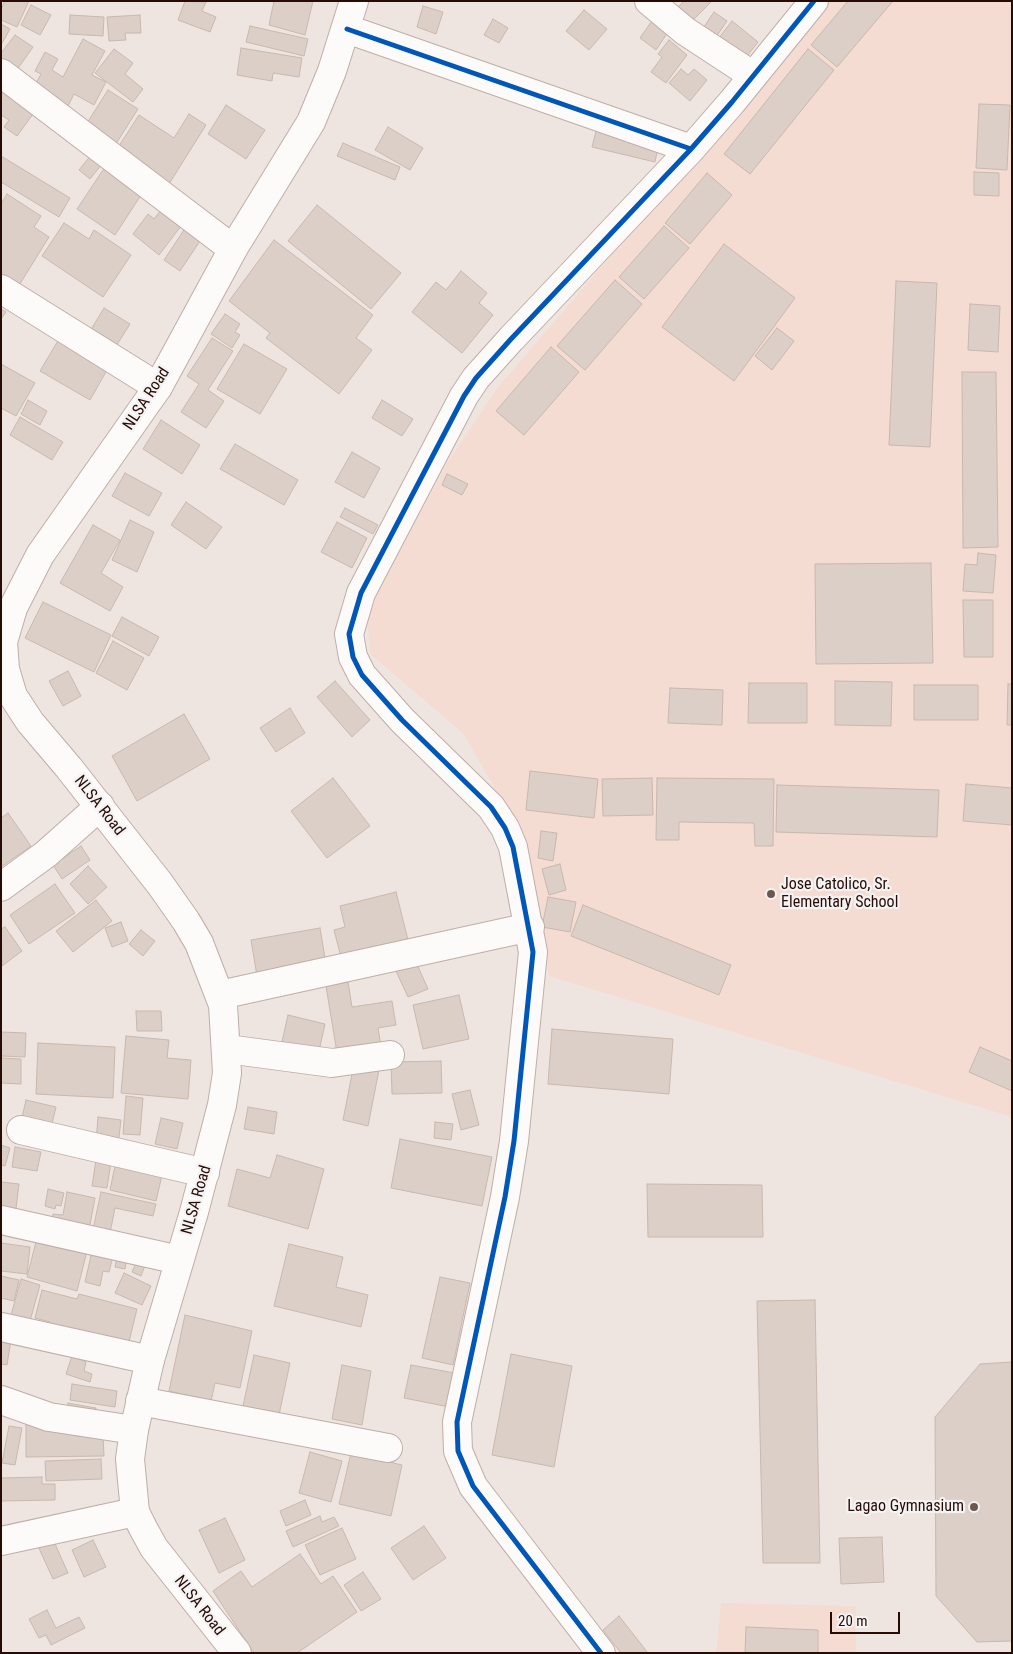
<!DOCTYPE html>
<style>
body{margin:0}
#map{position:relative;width:1013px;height:1654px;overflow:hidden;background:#eee5e1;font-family:"Roboto Condensed",sans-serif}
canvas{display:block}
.frame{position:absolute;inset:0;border:2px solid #280b04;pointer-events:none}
.scale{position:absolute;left:830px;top:1612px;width:70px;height:22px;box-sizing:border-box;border:2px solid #280b04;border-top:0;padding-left:6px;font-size:15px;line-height:18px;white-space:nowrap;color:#280b04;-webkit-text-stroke:4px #f3f3f3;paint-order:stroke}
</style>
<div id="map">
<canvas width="1013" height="1654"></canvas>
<div class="frame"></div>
<div class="scale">20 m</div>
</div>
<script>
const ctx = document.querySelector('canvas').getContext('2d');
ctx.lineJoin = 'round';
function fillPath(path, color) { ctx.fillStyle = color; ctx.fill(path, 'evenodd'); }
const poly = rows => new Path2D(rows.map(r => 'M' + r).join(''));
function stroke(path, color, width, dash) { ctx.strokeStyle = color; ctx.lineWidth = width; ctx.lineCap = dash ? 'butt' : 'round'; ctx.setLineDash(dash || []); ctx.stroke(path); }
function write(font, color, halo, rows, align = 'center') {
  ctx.font = font + ' "Roboto Condensed",sans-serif'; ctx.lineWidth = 4.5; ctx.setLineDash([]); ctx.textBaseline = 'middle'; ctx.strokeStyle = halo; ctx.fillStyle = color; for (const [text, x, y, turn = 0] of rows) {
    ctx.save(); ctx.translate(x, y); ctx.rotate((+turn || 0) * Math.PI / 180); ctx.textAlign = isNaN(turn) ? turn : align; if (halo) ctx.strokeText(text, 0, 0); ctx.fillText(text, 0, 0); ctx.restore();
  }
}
fillPath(poly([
 [830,1,1012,1,1012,1117,549,976,509,813,463,733,370,654,367,612,447,463,498,387],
 [721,1603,856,1606,856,1653,716,1653]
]), '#f5dcd3');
const building = poly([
 [5,1,29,1,17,27,1,20,1,9,5,1],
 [185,1,206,2,202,11,216,17,210,32,178,20,185,1],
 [274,1,313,1,305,35,269,25,274,1],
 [684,1,712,1,692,21,678,7,684,1],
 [848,1,893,1,837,67,811,45,848,1],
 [31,5,51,15,40,35,21,25,31,5],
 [423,6,443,12,436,34,417,27,423,6],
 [584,10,607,29,589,50,566,31,584,10],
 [714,12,727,21,712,43,699,34,714,12],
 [70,15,104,17,103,36,69,34,70,15],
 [140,15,141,33,125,33,126,40,109,41,107,17,140,15],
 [656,15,672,26,656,50,640,38,656,15],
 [493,19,508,28,499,43,484,35,493,19],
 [732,21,758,42,744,60,718,39,732,21],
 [1,24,10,29,1,45,1,24],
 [250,26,308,39,304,56,246,42,250,26],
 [15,35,33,47,14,74,1,65,1,53,15,35],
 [83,39,105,51,92,75,106,82,94,105,74,94,68,106,34,87,41,74,35,71,45,52,58,59,52,70,63,77,83,39],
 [669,40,687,55,666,83,651,72,662,57,658,54,669,40],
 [241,48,302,58,299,77,273,73,272,81,237,75,241,48],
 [114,49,133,63,125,74,143,89,133,102,95,73,114,49],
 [808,49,834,70,750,174,724,154,808,49],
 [681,69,688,75,694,69,707,80,690,101,669,83,681,69],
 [1,88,36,110,17,136,4,127,9,120,1,115,1,88],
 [108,90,138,109,112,150,82,131,108,90],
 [979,104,1010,105,1007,170,976,168,979,104],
 [226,105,265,130,246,159,208,134,226,105],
 [189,114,206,125,169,184,113,155,139,115,174,138,189,114],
 [598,123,660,138,655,162,592,147,598,123],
 [388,127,423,148,410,170,375,150,388,127],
 [343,143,400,167,395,180,337,156,343,143],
 [91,155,102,164,90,179,79,170,91,155],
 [1,156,70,198,59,217,1,182,1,156],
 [107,164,145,189,115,235,77,209,107,164],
 [974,172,999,173,999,196,974,195,974,172],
 [707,173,732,195,690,244,665,223,707,173],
 [7,194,41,216,34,227,49,237,18,287,1,276,1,204,7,194],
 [317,205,401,273,371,309,288,241,317,205],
 [161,210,181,226,159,255,133,234,148,214,154,219,161,210],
 [64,223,89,239,94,230,131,255,103,297,42,256,64,223],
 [664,226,689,248,644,299,619,277,664,226],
 [184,230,200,241,180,271,164,260,184,230],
 [274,240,373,315,356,338,372,350,339,394,266,338,270,333,229,301,274,240],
 [724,244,795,298,734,381,662,327,724,244],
 [461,271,487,293,479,303,493,315,462,353,412,312,436,282,446,290,461,271],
 [615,280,642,304,585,370,557,346,615,280],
 [896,281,937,283,930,447,889,445,896,281],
 [970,304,1000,306,998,352,968,350,970,304],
 [104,308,130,324,113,351,87,336,104,308],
 [1,309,6,312,1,319,1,309],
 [225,314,240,324,235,332,240,335,232,348,211,334,225,314],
 [777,328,794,341,772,370,755,356,777,328],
 [62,334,111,363,90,400,40,371,62,334],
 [212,338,233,351,208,390,224,401,206,428,181,412,199,384,187,376,212,338],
 [244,344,287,369,260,414,217,389,244,344],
 [551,347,579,372,524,435,496,411,551,347],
 [1,364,35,383,16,416,1,408,1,364],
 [962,372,996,372,998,547,963,548,962,372],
 [28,400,47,411,40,425,21,414,28,400],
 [382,400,413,419,402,436,372,418,382,400],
 [20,417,63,442,52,460,10,435,20,417],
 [161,420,200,445,182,474,143,449,161,420],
 [235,444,298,480,284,505,220,469,235,444],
 [352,452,380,468,364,498,335,482,352,452],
 [125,473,162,493,149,516,112,496,125,473],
 [447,474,468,484,462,495,442,485,447,474],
 [186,502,222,527,206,549,171,525,186,502],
 [345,508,378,525,373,534,340,517,345,508],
 [130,520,154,532,137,572,112,560,130,520],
 [337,522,367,538,352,568,321,552,337,522],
 [93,525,120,540,101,573,123,587,110,611,60,583,93,525],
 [978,553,996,555,993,593,963,591,965,564,977,565,978,553],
 [931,563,933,663,816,664,815,564,931,563],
 [963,600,993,600,993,657,964,657,963,600],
 [43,602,111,635,94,672,25,638,43,602],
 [122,617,159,637,149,656,112,636,122,617],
 [113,641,144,658,127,690,96,673,113,641],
 [68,671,81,696,63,706,49,681,68,671],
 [335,681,370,720,352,737,317,697,335,681],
 [835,681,892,682,891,726,835,725,835,681],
 [749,683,807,683,807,723,748,723,749,683],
 [1008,684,1012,684,1012,725,1007,725,1008,684],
 [914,685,978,685,978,720,914,720,914,685],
 [670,688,723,690,722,725,668,723,670,688],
 [290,708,305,733,276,752,260,728,290,708],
 [184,714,210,759,137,801,112,756,184,714],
 [530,771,598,779,594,818,526,810,530,771],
 [333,778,370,826,327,858,291,811,333,778],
 [652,778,653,815,603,816,602,779,652,778],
 [657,778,774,779,773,846,755,846,754,823,679,822,679,840,656,840,657,778],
 [966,784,1012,788,1012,825,963,821,966,784],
 [777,785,939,790,937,837,776,832,777,785],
 [8,813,31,846,1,867,1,818,8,813],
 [541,831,557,833,553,861,538,858,541,831],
 [81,846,90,860,62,879,53,865,81,846],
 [560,864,566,890,549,895,542,869,560,864],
 [88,866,107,887,88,904,70,884,88,866],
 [55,884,75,913,29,944,10,915,55,884],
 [396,892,409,944,342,961,334,930,345,927,340,906,396,892],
 [548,897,576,902,570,932,542,927,548,897],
 [96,900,112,921,73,952,56,931,96,900],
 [583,905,731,965,719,995,571,936,583,905],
 [121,922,128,941,112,947,105,928,121,922],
 [5,927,22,951,2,966,1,929,5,927],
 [320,928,326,964,257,976,251,940,320,928],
 [141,930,155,941,143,956,129,944,141,930],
 [416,962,428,989,408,997,396,971,416,962],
 [348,982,352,1007,392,1001,396,1025,378,1028,381,1046,337,1053,326,986,348,982],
 [459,995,469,1039,423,1049,413,1005,459,995],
 [136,1011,161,1011,162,1031,137,1031,136,1011],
 [288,1015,325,1024,319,1051,282,1042,288,1015],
 [552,1029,673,1039,669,1094,548,1084,552,1029],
 [1,1032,26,1033,25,1057,1,1056,1,1032],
 [126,1036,169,1040,167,1058,191,1060,188,1099,121,1093,126,1036],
 [38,1043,115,1047,113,1098,36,1094,38,1043],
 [980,1047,1012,1061,1012,1091,969,1072,980,1047],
 [1,1058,21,1059,21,1084,1,1083,1,1058],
 [441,1061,442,1093,392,1094,391,1062,441,1061],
 [354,1064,379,1070,368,1126,343,1120,354,1064],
 [470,1090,479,1125,461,1130,452,1094,470,1090],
 [126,1096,143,1098,140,1135,123,1134,126,1096],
 [26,1100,56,1107,51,1128,21,1122,26,1100],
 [248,1107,277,1112,274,1134,244,1129,248,1107],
 [98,1117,121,1120,118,1145,96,1142,98,1117],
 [161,1118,183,1123,177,1149,155,1144,161,1118],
 [435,1122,453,1124,451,1140,434,1138,435,1122],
 [400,1139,492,1157,482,1206,391,1188,400,1139],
 [1,1145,10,1148,5,1166,1,1165,1,1145],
 [15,1147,41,1152,37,1171,12,1167,15,1147],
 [277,1155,324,1169,308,1229,228,1206,237,1169,270,1178,277,1155],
 [96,1160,111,1162,107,1188,92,1186,96,1160],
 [116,1161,163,1171,156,1201,110,1190,116,1161],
 [1,1182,19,1184,16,1209,1,1207,1,1182],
 [647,1184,762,1185,763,1237,648,1237,647,1184],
 [48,1189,64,1193,61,1206,56,1205,55,1209,45,1206,48,1189],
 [67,1192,95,1198,89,1230,52,1223,53,1214,63,1215,67,1192],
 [101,1192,156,1204,153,1216,115,1208,109,1238,92,1234,101,1192],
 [37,1238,87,1251,77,1291,27,1277,37,1238],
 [1,1243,30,1247,27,1274,1,1271,1,1243],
 [289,1244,343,1257,336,1287,368,1295,361,1327,274,1306,289,1244],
 [93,1247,114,1252,109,1272,103,1271,100,1286,85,1282,93,1247],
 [118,1252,128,1254,125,1269,115,1267,118,1252],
 [139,1256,147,1260,141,1276,132,1272,139,1256],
 [124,1273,151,1286,142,1305,115,1293,124,1273],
 [1,1276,19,1280,14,1301,1,1298,1,1276],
 [440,1277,470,1283,453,1365,422,1358,440,1277],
 [21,1279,40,1285,27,1332,8,1326,21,1279],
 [42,1290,77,1299,79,1294,137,1309,127,1350,48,1330,50,1322,35,1318,42,1290],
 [815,1300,820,1563,763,1563,757,1301,815,1300],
 [185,1315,252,1331,240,1388,215,1383,211,1401,169,1391,185,1315],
 [1,1338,11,1340,7,1365,1,1364,1,1338],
 [511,1354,572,1366,554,1467,492,1455,511,1354],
 [254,1355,290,1363,279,1415,243,1406,254,1355],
 [72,1356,86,1362,84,1371,92,1374,90,1382,66,1374,72,1356],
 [1012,1362,1012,1641,977,1642,936,1596,935,1417,980,1364,1012,1362],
 [342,1365,371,1371,362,1425,332,1419,342,1365],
 [411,1365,460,1374,454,1408,404,1398,411,1365],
 [72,1384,117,1391,115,1407,70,1400,72,1384],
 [68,1403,96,1408,93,1419,66,1413,68,1403],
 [26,1425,78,1425,78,1436,103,1436,104,1456,26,1457,26,1425],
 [9,1426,22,1428,15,1465,2,1463,9,1426],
 [310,1452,342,1461,331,1502,299,1493,310,1452],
 [351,1453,402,1465,391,1516,339,1504,351,1453],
 [101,1459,102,1479,46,1481,45,1461,101,1459],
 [42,1477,42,1484,55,1484,55,1500,1,1501,1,1478,42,1477],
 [305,1500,311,1515,286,1526,280,1511,305,1500],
 [320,1516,322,1522,334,1517,339,1526,293,1547,286,1531,320,1516],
 [225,1518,245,1560,219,1573,199,1530,225,1518],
 [424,1526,446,1558,413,1580,391,1548,424,1526],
 [342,1528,356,1559,320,1575,305,1545,342,1528],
 [52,1537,68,1573,53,1579,37,1544,52,1537],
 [882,1537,884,1582,841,1584,839,1538,882,1537],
 [93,1540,106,1567,84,1577,72,1550,93,1540],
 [300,1554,321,1584,333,1576,357,1612,297,1653,254,1653,213,1591,241,1571,252,1587,300,1554],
 [363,1572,381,1599,361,1611,344,1585,363,1572],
 [47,1610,56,1628,79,1617,85,1628,51,1645,46,1635,39,1638,29,1619,47,1610],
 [619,1616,648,1653,621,1653,603,1630,619,1616],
 [746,1627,818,1630,818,1653,745,1653,746,1627]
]);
fillPath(building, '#dccfc7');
stroke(building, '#c9b8ad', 1);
const minor = poly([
 [649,1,685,31,752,75],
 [347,29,691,149],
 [1,73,233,249],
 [1,289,158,387],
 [1,887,46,854,100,806],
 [220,995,530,927],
 [227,1049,332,1063,390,1055],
 [21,1130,205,1173],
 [1,1220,179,1260],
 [1,1327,150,1360],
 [1,1400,49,1417,134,1430],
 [140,1401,388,1448],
 [1,1541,135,1512],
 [601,1653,473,1486,458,1451,457,1422,505,1197,514,1141,533,952,513,847,505,828,491,807,402,720,362,675,353,657,349,634,361,593,464,396,476,378,511,339,691,149,732,102,814,1]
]);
const secondary = poly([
 [237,1653,154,1548,143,1528,135,1512,130,1459,134,1430,150,1360,194,1212,222,1105,227,1073,223,1005,199,943,186,921,160,884,69,768,30,722,13,696,5,669,3,642,13,608,40,555,158,387,233,249,311,122,332,71,354,1]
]);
stroke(minor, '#c0ada7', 30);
stroke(secondary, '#c0ada7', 30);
stroke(minor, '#fcfbfa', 28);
stroke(secondary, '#fcfbfa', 28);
stroke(poly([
 [347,29,691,149],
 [601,1653,473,1486,458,1451,457,1422,505,1197,514,1141,533,952,513,847,505,828,491,807,402,720,362,675,353,657,349,634,361,593,464,396,476,378,511,339,691,149,732,102,814,1]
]), '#0057b8', 5);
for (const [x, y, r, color] of [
 [771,894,5,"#6d5751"],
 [974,1507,5,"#6d5751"]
]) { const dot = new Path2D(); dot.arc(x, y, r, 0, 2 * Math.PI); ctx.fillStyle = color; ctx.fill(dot); stroke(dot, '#f3f3f3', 2); }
write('16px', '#280b04', '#f3f3f3', [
 ["NLSA Road",147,399,-57],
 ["NLSA Road",99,806,52],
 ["NLSA Road",197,1200,-74],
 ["NLSA Road",199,1606,52]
]);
write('16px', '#280b04', '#f3f3f3', [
 ["Jose Catolico, Sr.",781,885],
 ["Elementary School",781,903],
 ["Lagao Gymnasium",964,1507,"right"]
], 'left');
</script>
